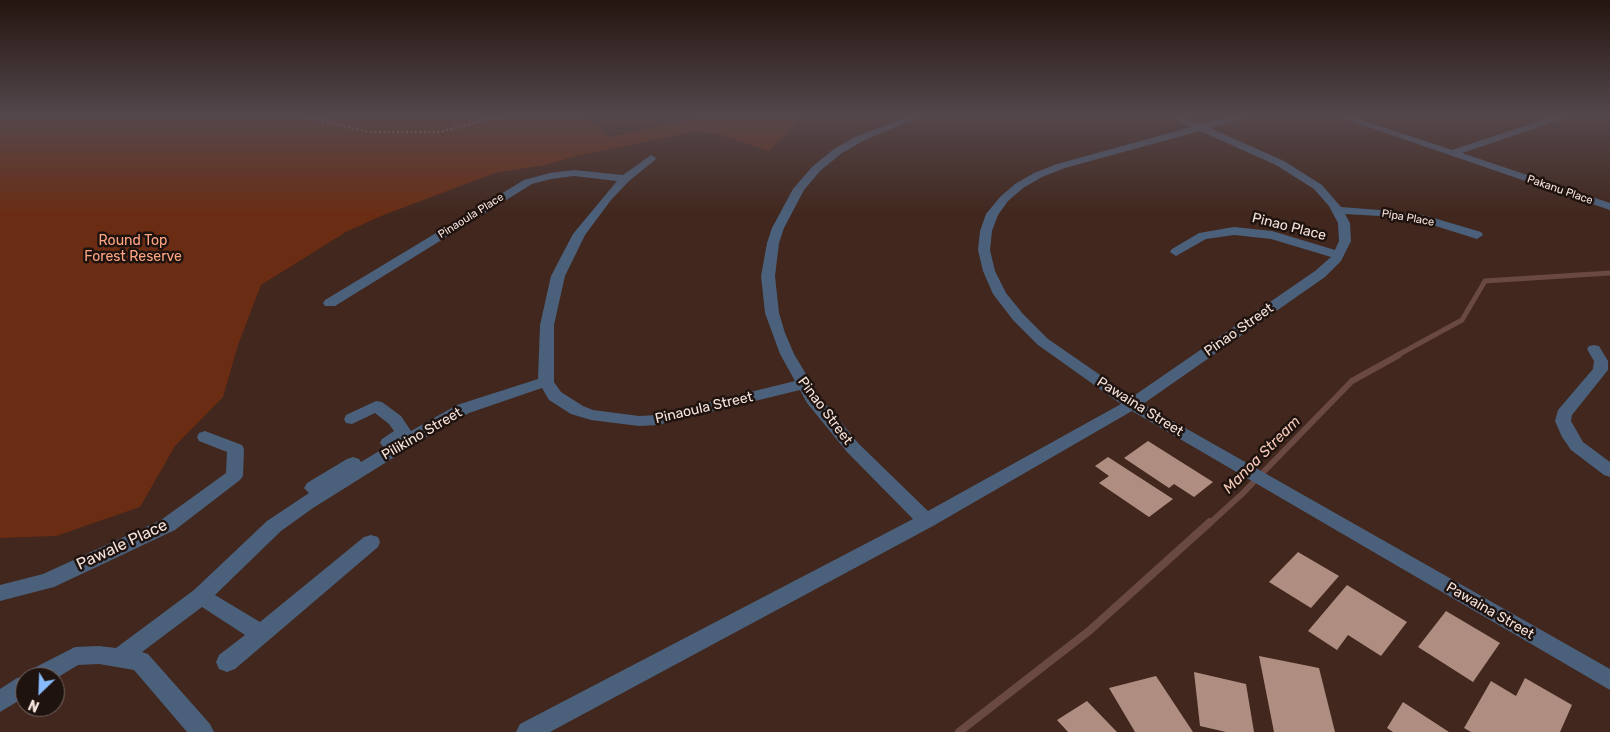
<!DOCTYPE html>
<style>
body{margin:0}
#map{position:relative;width:1610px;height:732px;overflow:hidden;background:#41271d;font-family:Rubik,sans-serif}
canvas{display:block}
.north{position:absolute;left:15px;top:667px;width:50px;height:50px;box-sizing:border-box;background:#1f130f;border:1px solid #746661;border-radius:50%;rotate:204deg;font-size:14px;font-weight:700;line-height:20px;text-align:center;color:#f4e2db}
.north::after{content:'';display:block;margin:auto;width:18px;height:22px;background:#87bbfb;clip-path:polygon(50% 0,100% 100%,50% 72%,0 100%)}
</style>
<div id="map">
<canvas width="1610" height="732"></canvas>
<div class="north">N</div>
</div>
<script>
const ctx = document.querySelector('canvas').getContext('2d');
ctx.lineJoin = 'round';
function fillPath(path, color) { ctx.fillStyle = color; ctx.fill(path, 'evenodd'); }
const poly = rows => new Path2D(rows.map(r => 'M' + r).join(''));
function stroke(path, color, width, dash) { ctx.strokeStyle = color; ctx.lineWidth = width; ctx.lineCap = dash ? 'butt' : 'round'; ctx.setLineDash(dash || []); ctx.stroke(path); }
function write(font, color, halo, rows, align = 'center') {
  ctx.font = font + ' Rubik,sans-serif'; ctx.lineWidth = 5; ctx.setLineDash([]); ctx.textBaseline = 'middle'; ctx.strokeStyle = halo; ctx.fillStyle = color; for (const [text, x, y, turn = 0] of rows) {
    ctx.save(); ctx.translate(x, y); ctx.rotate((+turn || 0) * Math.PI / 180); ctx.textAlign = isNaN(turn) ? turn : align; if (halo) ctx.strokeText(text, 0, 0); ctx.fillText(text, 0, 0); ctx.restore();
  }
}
fillPath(poly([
 [0,115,584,115,610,137,708,115,807,115,769,151,718,134,693,132,576,156,546,165,495,173,381,216,346,232,261,285,238,345,223,397,175,446,140,507,56,536,0,538]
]), '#6a2c12');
stroke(poly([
 [1396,356,1462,320,1485,281,1610,273]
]), '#694942', 5);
stroke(poly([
 [1209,524,1242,494,1352,381,1399,355]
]), '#694942', 6);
stroke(poly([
 [959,732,1089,631,1210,522]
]), '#694942', 8);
fillPath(poly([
 [1148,441,1213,482,1194,497,1174,484,1169,488,1124,458],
 [1108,457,1173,499,1149,517,1099,483,1109,476,1095,466],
 [1298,552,1339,576,1311,608,1269,582],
 [1347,585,1407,622,1381,656,1348,635,1337,650,1308,631],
 [1446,611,1500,643,1473,682,1418,647],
 [1259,656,1319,668,1335,732,1274,732],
 [1194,672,1246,684,1254,732,1226,732,1200,726],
 [1156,676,1193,732,1135,732,1109,688],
 [1525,678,1572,705,1560,732,1471,732,1464,728,1491,681,1516,696],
 [1087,701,1117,732,1068,732,1057,720],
 [1403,702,1449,732,1393,732,1387,728]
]), '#af8e81');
stroke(poly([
 [300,115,368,132,440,132,504,115]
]), '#957f76', 2.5, [2, 2.5]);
fillPath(poly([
 [912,115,925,115,865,140,842,153,820,171,804,190,784,228,779,243,775,276,779,313,785,333,794,354,819,396,859,444,928,511,1121,404,1038,345,1013,320,993,294,983,271,978,250,980,231,986,214,1000,197,1015,184,1034,173,1057,164,1191,127,1167,115,1180,115,1201,124,1236,115,1251,115,1249,117,1210,128,1284,161,1322,185,1341,207,1380,210,1427,216,1481,232,1483,235,1477,239,1426,223,1380,216,1345,214,1350,223,1351,241,1341,261,1325,277,1143,404,1610,669,1610,690,1132,411,933,526,550,732,516,732,520,724,913,519,847,452,807,403,800,390,657,425,639,426,591,420,571,414,549,400,542,388,469,413,441,428,313,508,281,531,215,595,260,622,364,537,371,535,378,537,380,542,378,547,235,669,227,672,219,669,216,662,219,655,245,635,202,607,142,652,148,654,210,724,214,732,187,732,134,670,99,664,78,665,55,679,55,677,25,677,25,697,0,712,0,689,17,678,28,676,30,670,75,647,99,646,116,648,194,590,267,521,309,493,304,488,307,483,347,459,353,457,359,459,361,462,384,448,380,443,382,439,394,431,389,424,375,413,352,424,346,423,344,419,346,415,376,401,382,402,401,416,411,431,457,405,538,379,540,325,551,276,573,234,617,181,574,176,551,179,532,184,335,306,325,306,323,303,325,300,524,180,550,173,574,170,623,175,651,155,656,158,655,160,629,181,611,200,585,235,565,276,554,325,554,382,561,392,583,406,593,410,639,416,657,415,795,381,780,354,765,313,761,276,767,243,772,228,793,189,812,167,834,149,857,136,912,115],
 [1200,131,1276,165,1314,189,1329,206,1338,223,1339,241,1335,250,1272,231,1234,227,1199,233,1172,249,1170,252,1176,256,1206,239,1234,235,1271,239,1331,257,1315,271,1132,397,1048,339,1023,314,1006,293,995,271,990,250,992,231,998,215,1008,201,1023,188,1042,177,1065,168,1200,131],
 [1333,115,1347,115,1452,150,1557,115,1571,115,1569,117,1462,153,1610,203,1610,210,1333,115],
 [1594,345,1599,346,1608,361,1608,370,1572,415,1571,421,1583,442,1610,462,1610,477,1604,475,1571,450,1562,437,1555,421,1558,410,1593,369,1594,361,1587,349,1589,346,1594,345],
 [205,431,242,445,244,449,243,476,240,480,175,530,54,587,0,601,0,585,43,574,161,520,226,473,227,452,199,441,197,437,199,433,205,431]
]), '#4b607b');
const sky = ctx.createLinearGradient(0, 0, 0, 217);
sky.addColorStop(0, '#241510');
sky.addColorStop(0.53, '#54474c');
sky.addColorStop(1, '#54474c00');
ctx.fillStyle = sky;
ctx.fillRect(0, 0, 1610, 217);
write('11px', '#f4e2db', '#1f130f', [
 ["Pakanu Place",1560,190,19],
 ["Pinaoula Place",471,216,-32],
 ["Pipa Place",1408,218,10]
]);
write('14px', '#f4e2db', '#1f130f', [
 ["Pinao Place",1289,227,14],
 ["Pinao Street",1239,330,-35],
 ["Pawaina Street",1140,407,32],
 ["Pinaoula Street",704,408,-13],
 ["Pinao Street",825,411,53],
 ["Pilikino Street",422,434,-30],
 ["Pawaina Street",1490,611,30]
]);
write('14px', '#fea584', '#1f130f', [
 ["Round Top",133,241],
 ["Forest Reserve",133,257]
]);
write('italic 15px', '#f4c7b6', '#1f130f', [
 ["Manoa Stream",1262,455,-45]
]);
write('16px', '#f4e2db', '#1f130f', [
 ["Pawale Place",122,545,-25]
]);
</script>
